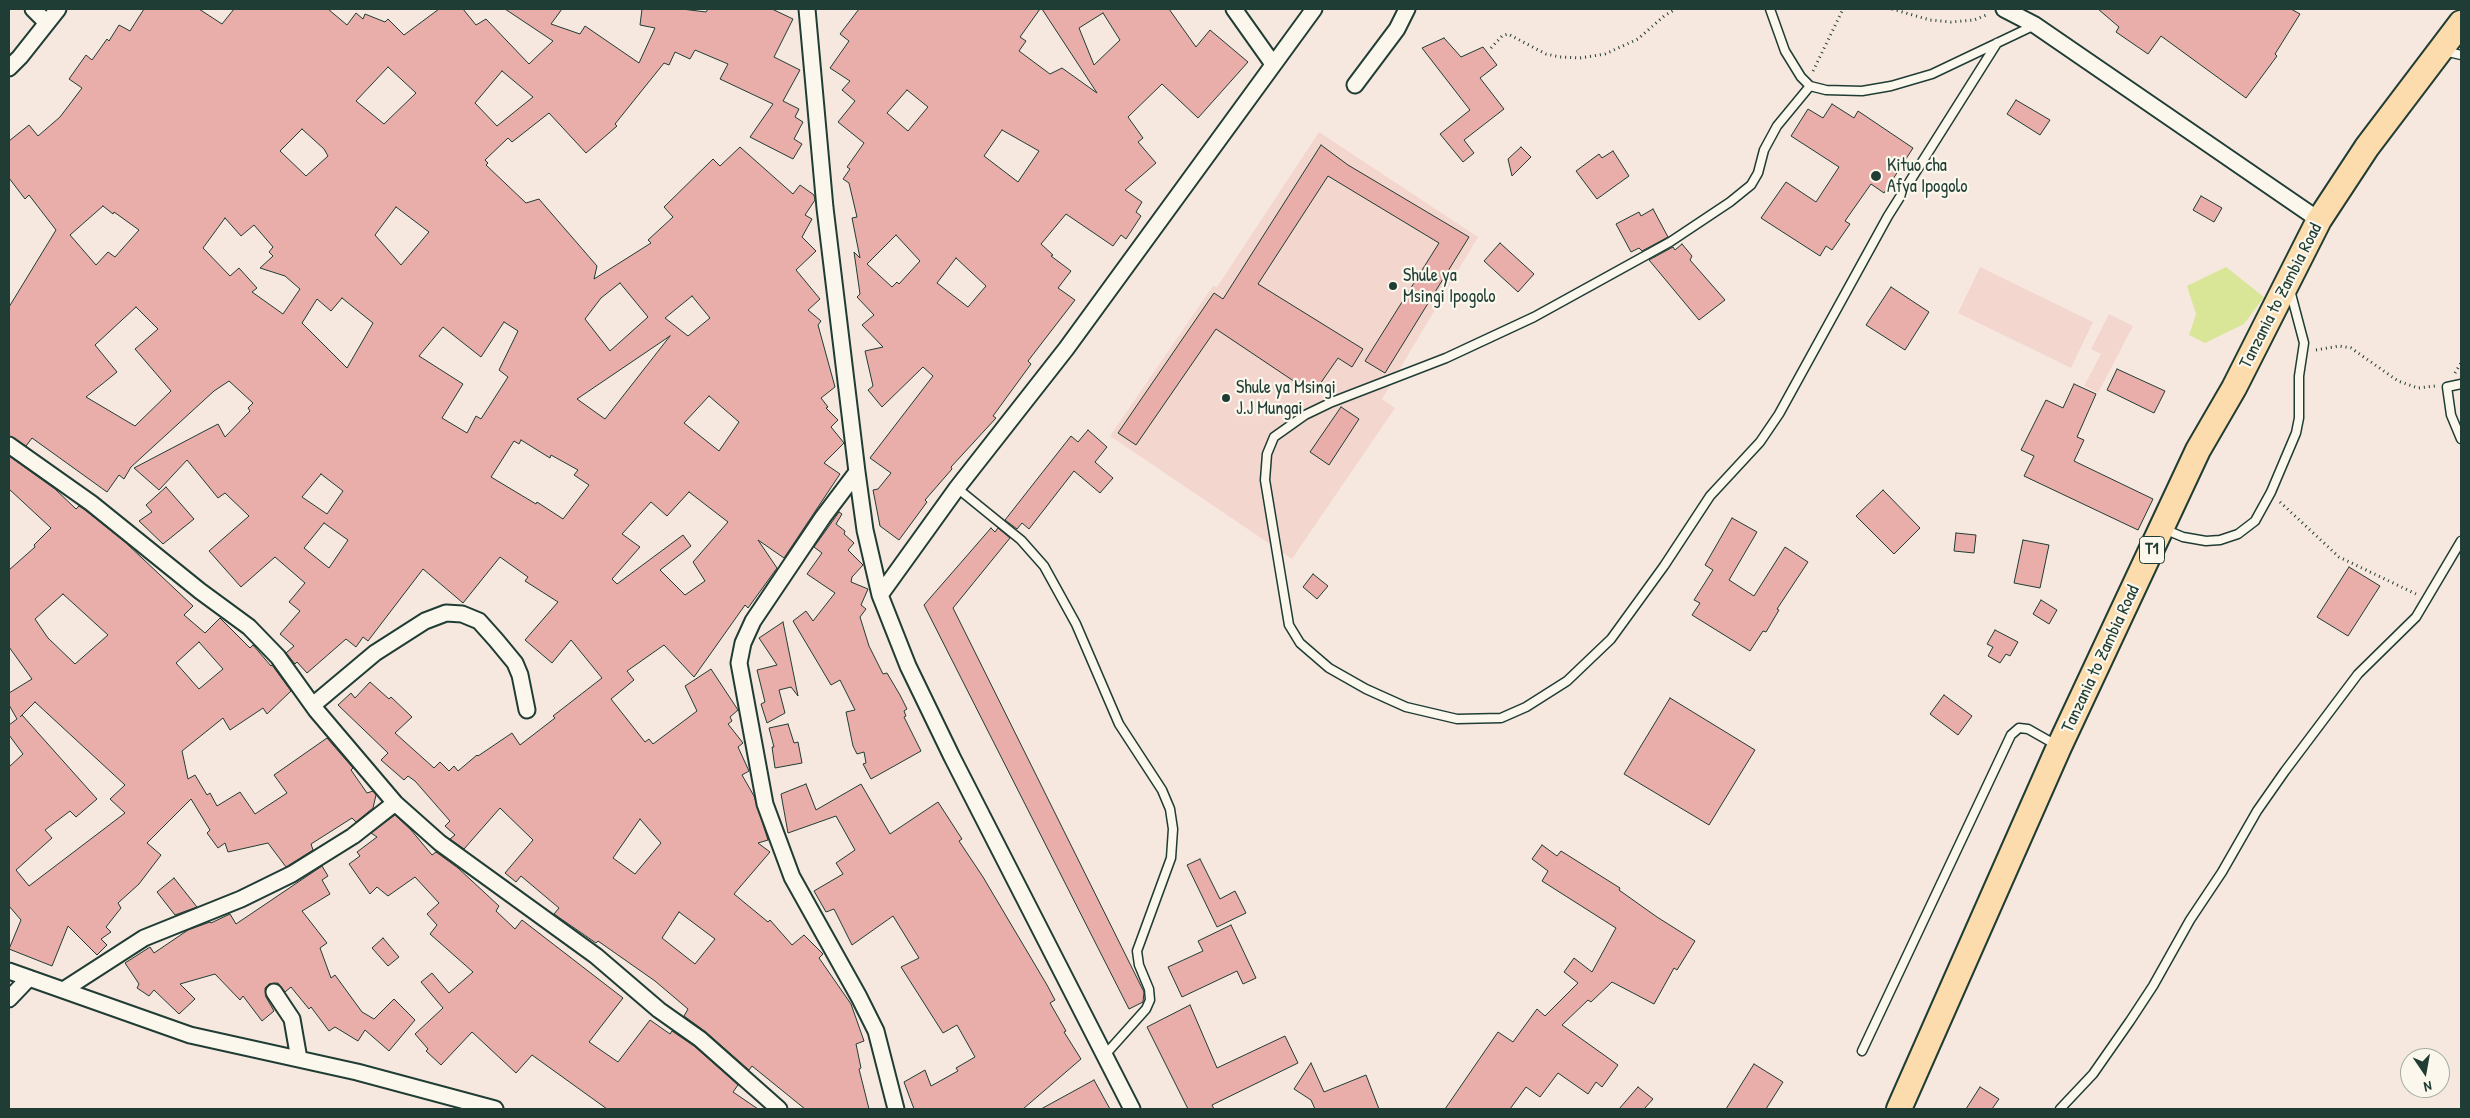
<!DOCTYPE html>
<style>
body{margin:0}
#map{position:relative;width:2470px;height:1118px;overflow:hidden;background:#f7e8df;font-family:"Patrick Hand",sans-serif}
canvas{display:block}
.frame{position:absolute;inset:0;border:10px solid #1f3d34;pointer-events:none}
.north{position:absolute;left:2400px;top:1048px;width:50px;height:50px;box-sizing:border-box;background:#fbf7ec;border:1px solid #a3ada2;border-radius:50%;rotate:168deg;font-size:14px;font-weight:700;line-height:20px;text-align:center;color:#1f3d34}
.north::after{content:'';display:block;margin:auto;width:18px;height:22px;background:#1f3d34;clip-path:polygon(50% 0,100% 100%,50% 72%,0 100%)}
</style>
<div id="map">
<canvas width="2470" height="1118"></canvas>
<div class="frame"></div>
<div class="north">N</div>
</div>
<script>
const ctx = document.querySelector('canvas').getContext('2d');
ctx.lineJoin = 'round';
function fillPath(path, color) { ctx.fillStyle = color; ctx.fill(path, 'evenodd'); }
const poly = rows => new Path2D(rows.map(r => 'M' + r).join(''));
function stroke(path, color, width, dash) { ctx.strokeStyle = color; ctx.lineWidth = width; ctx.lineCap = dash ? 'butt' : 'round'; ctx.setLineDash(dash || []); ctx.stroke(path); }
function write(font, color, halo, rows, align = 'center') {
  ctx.font = font + ' "Patrick Hand",sans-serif'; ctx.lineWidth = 4.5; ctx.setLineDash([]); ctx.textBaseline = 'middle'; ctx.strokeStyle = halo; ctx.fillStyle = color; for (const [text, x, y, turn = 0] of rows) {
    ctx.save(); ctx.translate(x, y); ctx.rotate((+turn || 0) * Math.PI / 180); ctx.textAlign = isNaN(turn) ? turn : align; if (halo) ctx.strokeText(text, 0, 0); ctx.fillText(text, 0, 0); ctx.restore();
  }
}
fillPath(poly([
 [1319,132,1478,237,1382,399,1395,408,1292,559,1110,436,1213,286,1217,287],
 [1980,267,2093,322,2071,368,1958,313],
 [2109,314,2133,326,2098,393,2084,386,2101,354,2091,349]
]), '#f3d7cf');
fillPath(poly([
 [2226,267,2264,297,2244,324,2205,343,2189,335,2196,314,2187,286]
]), '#d9e698');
const building = poly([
 [144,9,199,9,222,24,234,9,328,9,347,25,356,13,363,19,365,14,385,22,388,19,404,35,439,9,463,9,476,25,486,19,529,64,553,41,505,9,562,9,551,24,580,34,585,26,639,63,655,28,640,25,642,9,682,9,706,12,708,9,772,9,793,19,774,57,800,70,783,101,799,109,795,117,803,122,794,139,802,144,793,159,750,137,773,104,720,79,728,64,695,50,690,59,675,52,669,65,664,63,615,124,617,126,586,153,549,113,512,142,508,138,485,160,488,163,486,165,526,203,539,199,597,266,594,279,651,243,648,240,673,217,664,207,713,159,720,166,740,147,793,194,800,185,814,195,815,200,805,215,812,219,802,237,816,251,796,270,820,299,808,310,821,321,818,325,835,387,821,398,828,407,826,408,838,420,831,427,844,443,824,463,840,474,784,558,758,540,777,568,748,608,745,605,694,677,664,645,627,671,634,680,611,699,645,742,649,739,653,744,697,711,685,686,711,669,738,710,730,717,732,721,728,724,743,743,738,747,749,771,742,775,754,796,768,840,758,843,770,852,734,894,768,922,770,920,792,945,804,935,823,954,819,958,851,1004,864,1041,856,1044,861,1068,859,1069,869,1109,805,1109,752,1066,749,1070,706,1032,684,1016,688,1009,655,981,598,941,596,943,554,914,559,908,521,876,516,882,505,873,533,840,500,808,464,849,450,839,455,835,445,826,450,821,415,781,408,776,404,780,381,760,388,753,338,705,351,693,355,698,370,682,389,699,391,697,412,717,395,733,434,768,440,762,449,771,454,766,458,771,477,755,478,756,512,733,520,745,555,718,553,716,602,678,571,640,552,663,525,640,558,602,525,581,528,577,500,557,463,603,423,569,368,641,363,637,356,647,346,639,307,673,297,662,295,664,286,653,294,646,280,634,300,611,289,602,305,583,275,557,241,587,209,551,249,516,225,493,218,498,187,460,159,490,134,468,218,424,225,437,250,411,248,408,253,403,229,381,214,391,131,467,124,479,119,475,107,492,32,438,26,446,9,436,9,307,56,230,29,195,25,199,9,178,9,141,29,125,38,136,60,117,82,88,69,79,86,55,92,60,107,39,109,41,119,25,130,31,144,9],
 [388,67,416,93,384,124,356,101,388,67],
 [502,71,533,97,497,126,475,103,502,71],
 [302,129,324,149,328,156,306,176,280,151,302,129],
 [103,206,113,214,114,212,139,230,115,257,108,252,96,265,70,235,103,206],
 [396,207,429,232,401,265,375,235,396,207],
 [225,218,241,236,254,225,273,247,269,252,273,256,260,268,285,276,300,289,283,314,252,292,257,288,239,268,230,276,203,248,225,218],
 [620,283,648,317,610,351,585,319,601,298,620,283],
 [692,296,710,318,688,336,665,318,692,296],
 [342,298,373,323,347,368,302,323,317,299,331,311,342,298],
 [136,307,158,329,135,349,171,391,135,426,86,397,117,372,95,345,136,307],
 [504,322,518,331,499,370,508,377,481,419,476,416,467,433,442,418,463,384,419,356,443,327,481,357,504,322],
 [670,336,605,419,577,399,670,336],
 [709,396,739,422,719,451,684,423,709,396],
 [521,440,550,458,551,455,578,470,574,475,589,485,563,519,537,502,536,504,491,477,514,441,519,444,521,440],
 [321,474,343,491,327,514,302,497,321,474],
 [689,492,728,522,693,562,705,581,685,595,660,570,691,546,683,535,617,584,612,579,640,547,622,534,651,502,667,516,689,492],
 [324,523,348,540,329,568,304,548,324,523],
 [640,819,661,843,635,874,613,858,640,819],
 [679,912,715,939,695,964,662,938,679,912],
 [859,9,1040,9,1020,37,1026,41,1019,51,1050,74,1062,68,1097,93,1042,9,1169,9,1196,47,1210,30,1248,62,1198,118,1162,84,1128,117,1143,138,1138,142,1156,163,1125,190,1142,202,1136,212,1141,216,1126,239,1121,235,1113,246,1066,214,1041,244,1053,255,1051,256,1071,271,1058,288,1075,300,1028,361,1031,364,993,416,996,418,951,467,952,469,925,500,927,502,899,540,880,526,873,490,878,489,891,473,870,458,933,376,923,367,882,407,868,390,873,386,865,351,883,347,862,325,874,315,857,297,860,294,854,252,860,258,852,218,857,217,849,183,843,179,850,169,847,167,864,143,838,122,855,101,842,90,850,81,830,68,849,41,840,34,859,9],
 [1103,13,1120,40,1094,65,1079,28,1103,13],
 [907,90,928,107,908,131,887,113,907,90],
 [1002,130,1039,151,1018,182,984,156,1002,130],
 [896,235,920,261,899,284,897,282,892,287,867,264,896,235],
 [956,258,986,286,968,307,937,283,956,258],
 [2098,9,2291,9,2300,14,2275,54,2277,56,2246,98,2161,36,2148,54,2116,32,2119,27,2098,9],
 [1444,38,1461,57,1483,47,1497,65,1480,78,1504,109,1464,140,1474,153,1463,162,1440,134,1470,110,1422,48,1444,38],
 [2016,100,2050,120,2040,135,2007,114,2016,100],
 [1832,104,1854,118,1858,111,1913,148,1884,193,1871,184,1845,221,1850,224,1832,250,1826,246,1820,256,1761,218,1786,182,1816,202,1839,167,1791,136,1808,109,1823,118,1832,104],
 [1321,145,1348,165,1469,237,1385,373,1365,361,1439,243,1328,176,1258,284,1363,349,1352,367,1338,358,1313,394,1216,329,1136,445,1118,433,1214,293,1223,299,1321,145],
 [1521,147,1531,157,1512,176,1508,159,1521,147],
 [1613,151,1629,176,1597,199,1576,171,1599,154,1602,158,1613,151],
 [2201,196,2222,208,2214,222,2193,210,2201,196],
 [1653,209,1668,237,1642,251,1639,248,1631,252,1616,224,1639,212,1641,216,1653,209],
 [1500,243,1534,274,1518,292,1484,261,1500,243],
 [1682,244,1692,256,1690,260,1725,300,1699,320,1649,260,1673,247,1675,250,1682,244],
 [1891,287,1929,312,1905,350,1866,325,1891,287],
 [2117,369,2165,391,2154,413,2107,390,2117,369],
 [2074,384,2096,394,2077,437,2084,440,2074,461,2153,499,2138,530,2024,476,2034,456,2021,450,2046,400,2063,408,2074,384],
 [1341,407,1359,419,1329,465,1310,452,1341,407],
 [1088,430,1107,447,1095,462,1113,478,1100,493,1074,471,1029,529,1022,523,1017,529,1005,520,1071,436,1078,442,1088,430],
 [9,456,55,489,76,509,79,506,85,510,125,542,193,606,184,615,205,633,220,618,250,648,253,645,271,666,272,665,291,691,267,714,263,708,230,730,223,718,182,751,188,779,195,775,207,795,210,793,217,806,240,792,255,814,287,793,274,775,327,738,353,768,351,770,367,793,373,791,376,795,373,808,356,822,352,818,311,844,313,850,286,867,268,843,228,852,225,843,218,848,207,833,210,830,191,799,147,843,161,855,139,884,118,903,121,908,106,927,111,932,101,939,107,945,97,955,68,926,52,966,9,949,21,920,9,906,9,767,23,754,9,735,9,725,17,719,9,705,9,693,32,679,9,647,9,570,35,547,34,545,51,528,9,489,9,456],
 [63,594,108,635,75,664,48,638,35,619,63,594],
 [199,642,223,669,199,689,176,663,199,642],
 [35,702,125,785,110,799,125,813,29,886,16,870,52,838,45,830,70,811,76,817,97,799,22,715,20,717,35,702],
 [166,487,194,519,163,544,139,521,152,512,146,505,166,487],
 [1883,490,1920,528,1894,554,1856,516,1883,490],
 [839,512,842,514,836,524,845,531,844,534,854,543,848,550,863,565,852,577,851,582,868,589,861,605,866,609,860,617,869,646,883,674,887,673,900,695,907,709,904,711,906,716,904,717,921,751,871,779,863,764,866,763,864,752,857,754,853,746,846,712,855,710,840,680,831,685,793,621,806,611,813,621,835,593,807,574,822,553,814,547,839,512],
 [1732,518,1757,532,1729,580,1754,596,1785,547,1808,562,1777,609,1779,610,1766,632,1763,631,1750,651,1692,615,1700,603,1694,600,1713,570,1705,565,1732,518],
 [991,528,995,532,998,528,1010,538,953,608,1144,992,1143,1002,1129,1009,924,605,991,528],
 [1956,533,1976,535,1974,553,1954,551,1956,533],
 [2023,540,2049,545,2040,588,2014,583,2023,540],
 [2349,567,2380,586,2348,636,2317,617,2349,567],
 [1313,574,1328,586,1317,599,1303,587,1313,574],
 [2041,600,2057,610,2049,624,2033,614,2041,600],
 [783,622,798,696,791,687,779,690,785,713,767,723,761,704,765,702,757,670,777,665,759,638,783,622],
 [1995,630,2018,642,2010,656,2006,654,2000,663,1988,656,1993,647,1987,644,1995,630],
 [1944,695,1972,716,1958,735,1930,714,1944,695],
 [1670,698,1755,750,1709,825,1624,774,1670,698],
 [788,724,794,743,798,742,802,763,775,768,772,747,774,747,769,728,788,724],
 [806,784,816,810,861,784,890,834,938,802,962,839,959,841,983,877,1047,985,1055,1000,1050,1003,1066,1031,1064,1032,1081,1059,1023,1109,914,1109,904,1082,925,1070,931,1086,958,1071,956,1068,975,1057,957,1025,943,1033,901,967,919,958,893,916,852,945,834,909,826,912,814,891,843,874,836,863,855,850,836,816,788,833,781,794,806,784],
 [395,815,411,830,432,855,436,852,458,868,499,906,496,911,515,929,522,920,623,998,589,1042,618,1062,650,1020,670,1034,672,1031,694,1046,738,1085,733,1092,758,1109,607,1109,532,1055,516,1073,472,1032,441,1065,426,1051,428,1049,415,1034,443,1008,421,982,432,973,449,993,473,972,430,934,437,925,427,914,439,903,415,877,388,896,377,887,370,894,349,864,360,856,357,852,377,837,371,833,395,815],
 [1542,845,1557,856,1561,851,1620,888,1619,890,1657,917,1695,941,1677,970,1674,968,1654,1004,1612,982,1591,1002,1588,1000,1562,1025,1618,1065,1602,1087,1596,1082,1588,1094,1558,1073,1540,1097,1526,1087,1510,1109,1445,1109,1498,1032,1513,1042,1537,1009,1545,1016,1578,983,1564,972,1574,958,1592,972,1616,928,1542,881,1548,871,1532,859,1542,845],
 [1200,859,1220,899,1235,891,1246,913,1217,927,1187,865,1200,859],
 [322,866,328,876,322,880,330,894,302,911,327,943,320,948,331,978,335,975,362,1012,374,1019,394,999,415,1020,389,1051,365,1030,358,1041,335,1027,329,1031,311,1007,309,1009,291,987,285,992,278,983,269,984,265,988,266,997,274,1011,262,1021,243,996,240,1000,215,974,180,984,195,999,179,1014,154,990,149,996,137,988,139,984,125,963,150,947,154,953,188,930,210,922,211,923,230,914,236,924,322,866],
 [174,878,197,907,175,915,157,892,174,878],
 [1231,925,1256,978,1243,984,1237,971,1182,997,1168,967,1203,951,1198,941,1231,925],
 [383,938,399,957,388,966,372,948,383,938],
 [1190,1005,1217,1068,1285,1036,1298,1063,1212,1105,1214,1109,1188,1109,1147,1027,1190,1005],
 [1311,1063,1324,1092,1366,1075,1379,1109,1315,1109,1311,1100,1294,1089,1311,1063],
 [1754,1064,1783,1082,1766,1109,1726,1109,1754,1064],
 [1094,1080,1110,1109,1041,1109,1094,1080],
 [1638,1087,1653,1099,1644,1109,1619,1109,1638,1087],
 [1980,1087,1999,1099,1992,1109,1966,1109,1980,1087]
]);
fillPath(building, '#e9aea9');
stroke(building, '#1f3d34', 1);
const service = poly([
 [1770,9,1785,51,1801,77,1810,86,1826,90,1862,91,1891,86,1932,74,2035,25],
 [2444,51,2461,55],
 [1810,86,1777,126,1764,150,1758,173,1751,185,1730,202,1670,242,1534,317,1446,358,1332,402,1305,415,1274,437,1267,454,1265,480,1289,625,1300,643,1329,668,1366,689,1406,707,1457,719,1501,718,1526,707,1567,681,1611,639,1664,566,1710,496,1760,442,1779,414,1888,216,1997,43],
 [2461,384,2447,387,2451,415,2461,439],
 [957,488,1021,540,1044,566,1076,624,1119,724,1162,790,1170,809,1173,829,1171,858,1137,951,1139,965,1149,989,1150,1000,1146,1009,1104,1056],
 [2164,529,2183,537,2206,541,2220,540,2238,534,2255,521,2271,492,2296,433,2299,418,2299,376,2304,343,2290,290],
 [1862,1051,2011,735,2019,728,2028,729,2058,746],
 [2060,1109,2093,1074,2130,1021,2153,986,2190,920,2222,872,2257,811,2285,771,2358,674,2416,617,2461,541]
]);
const minor = poly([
 [33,9,46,22],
 [807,9,825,208,857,472,865,530,880,595,908,666,952,757,1132,1109],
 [1234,9,1273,64],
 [2004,9,2035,25,2319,220],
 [9,68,20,57,58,9],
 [1355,85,1397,29,1407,9],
 [9,445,91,503,200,591,249,627,278,657,316,710,395,803,440,843,596,956,659,1010,700,1039,779,1109],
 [857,472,823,517,753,621,743,643,739,663,765,804,792,877,859,997,876,1031,896,1109],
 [880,595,957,488,1066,349,1314,9],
 [313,705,375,653,425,621,446,613,462,614,479,621,496,640,515,663,520,675,527,710],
 [9,971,190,1035,357,1072,495,1109],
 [65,989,144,938,241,899,292,874,353,836,395,803],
 [274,992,292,1019,299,1059],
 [9,999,29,978]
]);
const trunk = poly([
 [1899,1109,2059,747,2198,450,2234,388,2319,220,2367,147,2461,23]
]);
stroke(service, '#1f3d34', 11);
stroke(minor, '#1f3d34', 19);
stroke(trunk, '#1f3d34', 28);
stroke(poly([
 [1892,9,1930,20,1951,22,1974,20,1989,14],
 [1491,48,1502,36,1508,34,1546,54,1560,57,1580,58,1605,54,1638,39,1664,16,1676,9],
 [1813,71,1843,9],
 [2316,350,2339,346,2351,348,2398,381,2418,388,2435,386],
 [2455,373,2461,363],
 [2280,502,2339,557,2416,594]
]), '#1f3d34', 3, [1, 4]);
stroke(service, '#fbf7ec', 8);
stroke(minor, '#fbf7ec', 15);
stroke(trunk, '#fcdcac', 24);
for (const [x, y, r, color] of [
 [1876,176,6,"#1f3d34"],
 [1393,286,5,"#1f3d34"],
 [1226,398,5,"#1f3d34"]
]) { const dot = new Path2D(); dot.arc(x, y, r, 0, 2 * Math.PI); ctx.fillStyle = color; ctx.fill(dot); stroke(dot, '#fbf7ec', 2); }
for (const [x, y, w] of [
 [2152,550,25]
]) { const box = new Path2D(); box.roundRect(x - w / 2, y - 13.5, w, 27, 4); ctx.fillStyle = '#fbf7ec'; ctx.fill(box); stroke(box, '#1f3d34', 1); }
write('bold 16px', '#1f3d34', null, [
 ["T1",2152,550]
]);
write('18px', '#1f3d34', '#fbf7ec', [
 ["Kituo cha",1887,166],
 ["Afya Ipogolo",1887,187],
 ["Shule ya",1403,276],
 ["Msingi Ipogolo",1403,297],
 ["Shule ya Msingi",1236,388],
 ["J.J Mungai",1236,409]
], 'left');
write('18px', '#1f3d34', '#fbf7ec', [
 ["Tanzania to Zambia Road",2281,296,-63],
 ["Tanzania to Zambia Road",2101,659,-65]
]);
</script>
